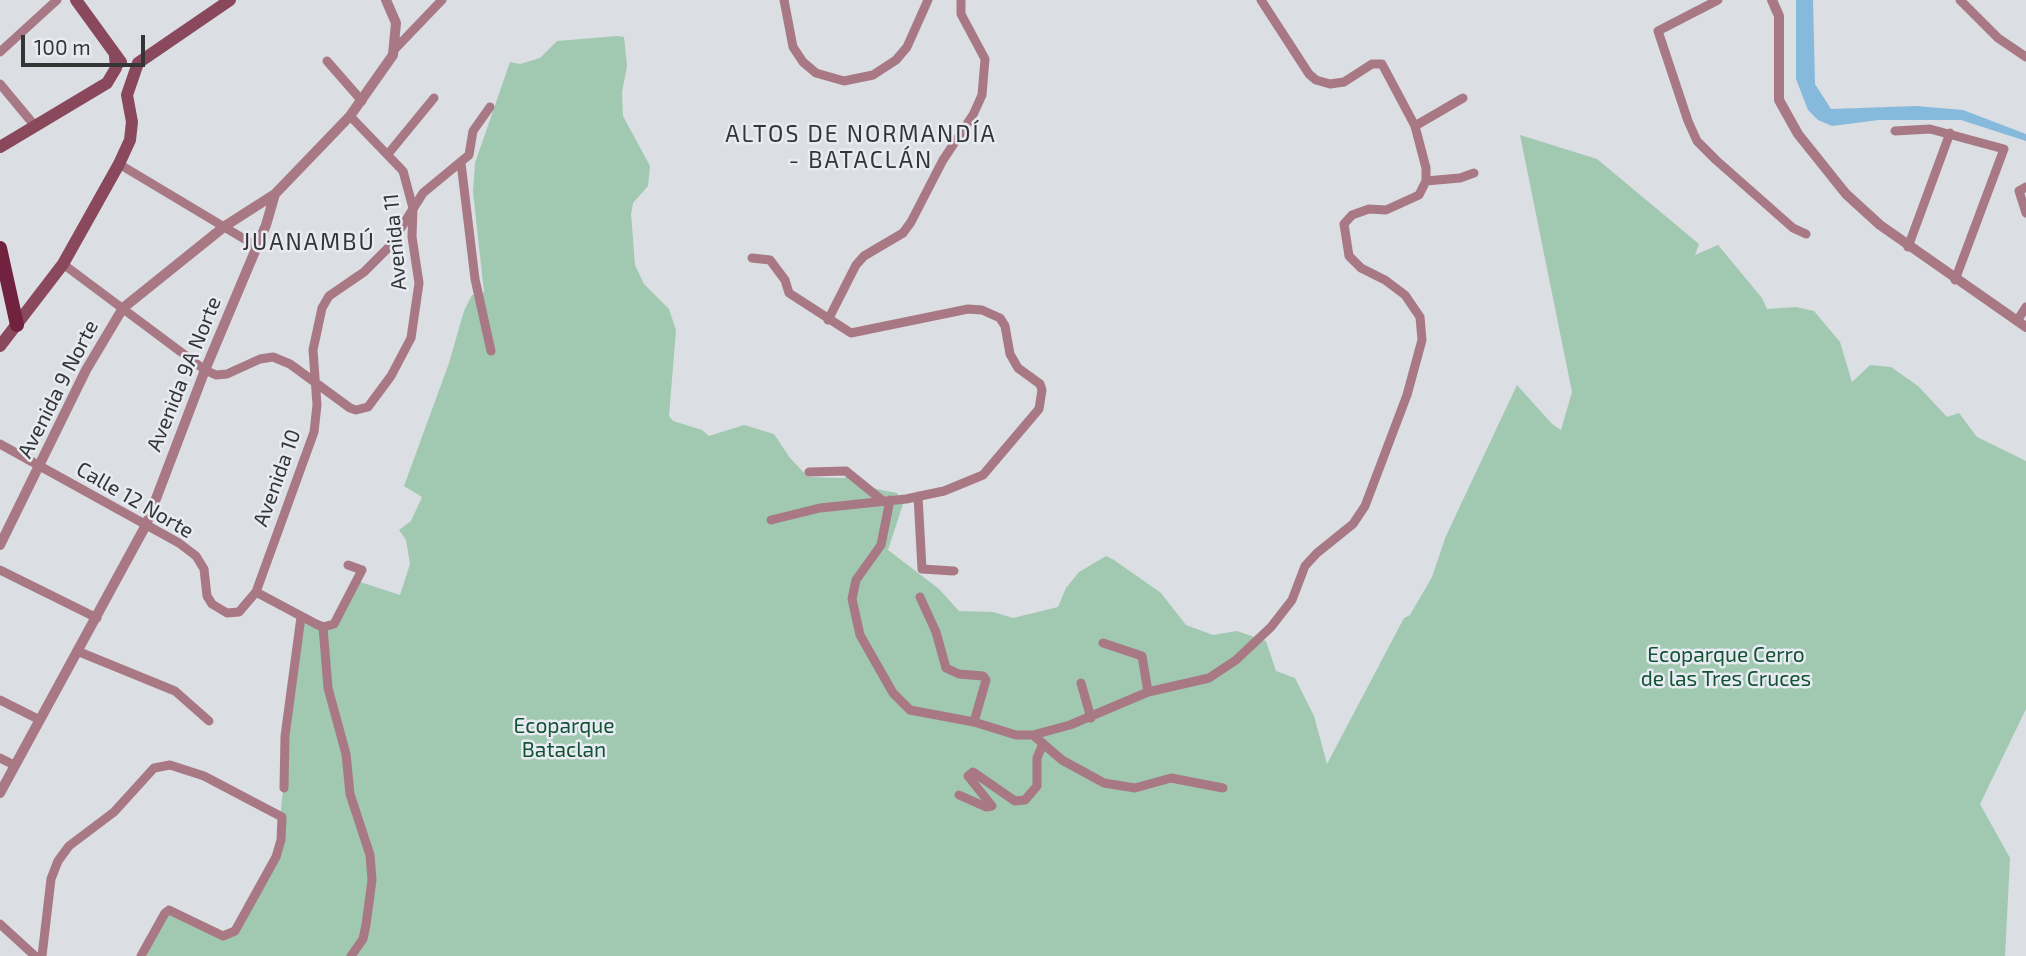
<!DOCTYPE html>
<meta charset="utf-8">
<style>
body{margin:0}
#map{position:relative;width:2026px;height:956px;overflow:hidden;background:#dbdee3;font-family:"Exo 2",sans-serif}
canvas{display:block}
.scale{position:absolute;left:21px;top:35px;width:124px;height:32px;box-sizing:border-box;border:4px solid #333537;border-top:0;padding-left:9px;font-size:21px;line-height:24px;white-space:nowrap;color:#333537;-webkit-text-stroke:5px #e8ebf1;paint-order:stroke}
</style>
<div id="map">
<canvas width="2026" height="956"></canvas>
<div class="scale">100 m</div>
</div>
<script>
const ctx = document.querySelector('canvas').getContext('2d');
ctx.lineJoin = 'round';
function fillPath(path, color) { ctx.fillStyle = color; ctx.fill(path, 'evenodd'); }
const poly = rows => new Path2D(rows.map(r => 'M' + r).join(''));
function stroke(path, color, width, dash) { ctx.strokeStyle = color; ctx.lineWidth = width; ctx.lineCap = dash ? 'butt' : 'round'; ctx.setLineDash(dash || []); ctx.stroke(path); }
function write(font, color, halo, rows, align = 'center') {
  ctx.font = font + ' "Exo 2",sans-serif'; ctx.lineWidth = 5; ctx.setLineDash([]); ctx.textBaseline = 'middle'; ctx.strokeStyle = halo; ctx.fillStyle = color; for (const [text, x, y, turn = 0] of rows) {
    ctx.save(); ctx.translate(x, y); ctx.rotate((+turn || 0) * Math.PI / 180); ctx.textAlign = isNaN(turn) ? turn : align; if (halo) ctx.strokeText(text, 0, 0); ctx.fillText(text, 0, 0); ctx.restore();
  }
}
fillPath(poly([
 [617,36,624,37,627,66,622,92,623,116,650,166,648,186,633,203,631,214,635,265,644,284,669,309,676,330,669,416,673,421,702,430,709,436,744,425,774,434,790,458,808,477,844,478,852,474,871,488,897,493,903,504,888,550,939,589,959,611,993,612,1013,618,1058,607,1066,588,1079,572,1106,556,1114,560,1161,593,1186,625,1213,635,1237,631,1266,641,1276,671,1295,678,1314,716,1327,764,1404,618,1410,615,1432,577,1446,536,1517,385,1552,424,1561,430,1572,392,1520,135,1597,159,1699,244,1695,255,1718,245,1762,298,1767,309,1796,307,1814,311,1840,342,1852,382,1870,365,1891,367,1918,386,1947,417,1959,413,1977,437,2026,461,2026,709,1980,804,2010,858,2005,956,141,956,165,913,228,935,276,857,301,617,323,627,334,624,357,581,400,595,410,564,406,540,399,530,411,521,422,497,404,486,449,363,464,311,472,295,484,292,473,192,475,163,510,62,520,64,540,58,557,41]
]), '#a1c8b0');
fillPath(poly([
 [1796,0,1813,0,1815,84,1831,109,1916,106,1963,110,2026,134,2026,141,1961,120,1879,120,1832,126,1818,120,1808,110,1796,79]
]), '#86badd');
stroke(poly([
 [784,0,793,47,803,62,816,73,844,81,873,75,896,60,907,47,928,0],
 [1718,0,1658,31,1688,121,1697,141,1716,160,1793,228,1806,234],
 [1960,0,1998,38,2026,57],
 [395,49,442,0],
 [0,52,57,0],
 [327,61,362,101],
 [0,84,35,126],
 [1415,126,1463,98],
 [1895,131,1930,129,2004,149,1955,280],
 [388,154,434,98],
 [461,163,475,279,491,351],
 [119,164,256,246],
 [1426,181,1460,178,1474,173],
 [2026,187,2019,191,2026,213],
 [1908,247,1950,133],
 [752,258,770,260,785,280,789,293,851,333,968,309,982,310,1000,318,1005,326,1010,354,1018,368,1040,384,1042,390,1039,409,983,475,944,491,906,499,820,508,771,520],
 [63,264,205,370,216,375,227,374,260,359,273,357,290,364,350,408,356,410,368,407,391,376,411,338,419,283,412,237,413,208,403,171,350,116],
 [828,320,856,265,864,256,903,233,911,222,943,160,973,115,982,95,985,59,961,14,961,0],
 [2017,321,2026,307],
 [0,444,179,543,196,556,204,569,207,596,212,604,227,613,239,612,256,592,314,432,317,405,313,350,322,308,329,296,364,272,389,247,423,193,469,155,473,131,490,107],
 [809,472,846,471,883,501],
 [918,496,922,569,954,571],
 [890,500,881,545,856,580,852,599,860,635,893,693,910,710,974,722,1016,735,1033,735,1070,725,1148,692,1209,678,1236,660,1271,627,1292,600,1305,566,1317,553,1353,524,1365,506,1407,395,1422,340,1420,317,1405,295,1385,280,1361,268,1349,256,1344,224,1352,215,1369,209,1386,210,1419,195,1426,181,1426,168,1415,126,1382,64,1372,64,1344,82,1330,84,1316,80,1309,74,1261,0],
 [0,570,97,618],
 [256,592,316,624,323,627,334,624,362,570,348,565],
 [920,597,936,632,946,668,959,674,983,676,986,680,974,722],
 [323,627,328,688,346,754,350,794,370,855,372,880,366,925,363,939,351,956],
 [1103,643,1142,656,1148,692],
 [77,651,175,691,209,721],
 [1081,683,1091,718],
 [0,700,40,720],
 [1033,735,1062,760,1104,783,1135,788,1171,778,1223,788],
 [0,758,14,765],
 [284,788,285,736,301,617],
 [959,795,986,807,992,806,968,776,973,772,1015,801,1025,800,1037,786,1037,758,1042,746],
 [0,924,35,956],
 [42,956,51,879,58,861,69,846,114,812,154,768,170,765,204,776,282,817,281,840,276,857,235,931,223,936,169,910,165,913,141,956]
]), '#a87985', 9);
stroke(poly([
 [1772,0,1779,16,1779,100,1798,134,1846,194,1880,225,2026,327],
 [0,545,86,370,123,308,225,226,275,194],
 [0,793,146,525,205,370,266,225,275,194,350,116,393,55,396,23,386,0]
]), '#a87985', 10);
stroke(poly([
 [76,0,121,62],
 [0,147,107,83,116,68,115,56],
 [0,346,63,264,119,164,130,140,132,122,127,95,138,63,230,0]
]), '#89485c', 12);
stroke(poly([
 [0,248,17,325]
]), '#71223f', 14);
write('21px', '#333537', '#e8ebf1', [
 ["Avenida 11",395,242,-95],
 ["Avenida 9A Norte",184,374,-68],
 ["Avenida 9 Norte",58,389,-63],
 ["Avenida 10",277,478,-70],
 ["Calle 12 Norte",135,500,30]
]);
write('21px', '#125334', '#e8ebf1', [
 ["Ecoparque Cerro",1726,655],
 ["de las Tres Cruces",1726,679],
 ["Ecoparque",564,726],
 ["Bataclan",564,750]
]);
ctx.letterSpacing = '2px';
write('23px', '#333537', '#e8ebf1', [
 ["ALTOS DE NORMANDÍA",861,134],
 ["- BATACLÁN",861,160],
 ["JUANAMBÚ",309,242]
]);
ctx.letterSpacing = '0px';
</script>
